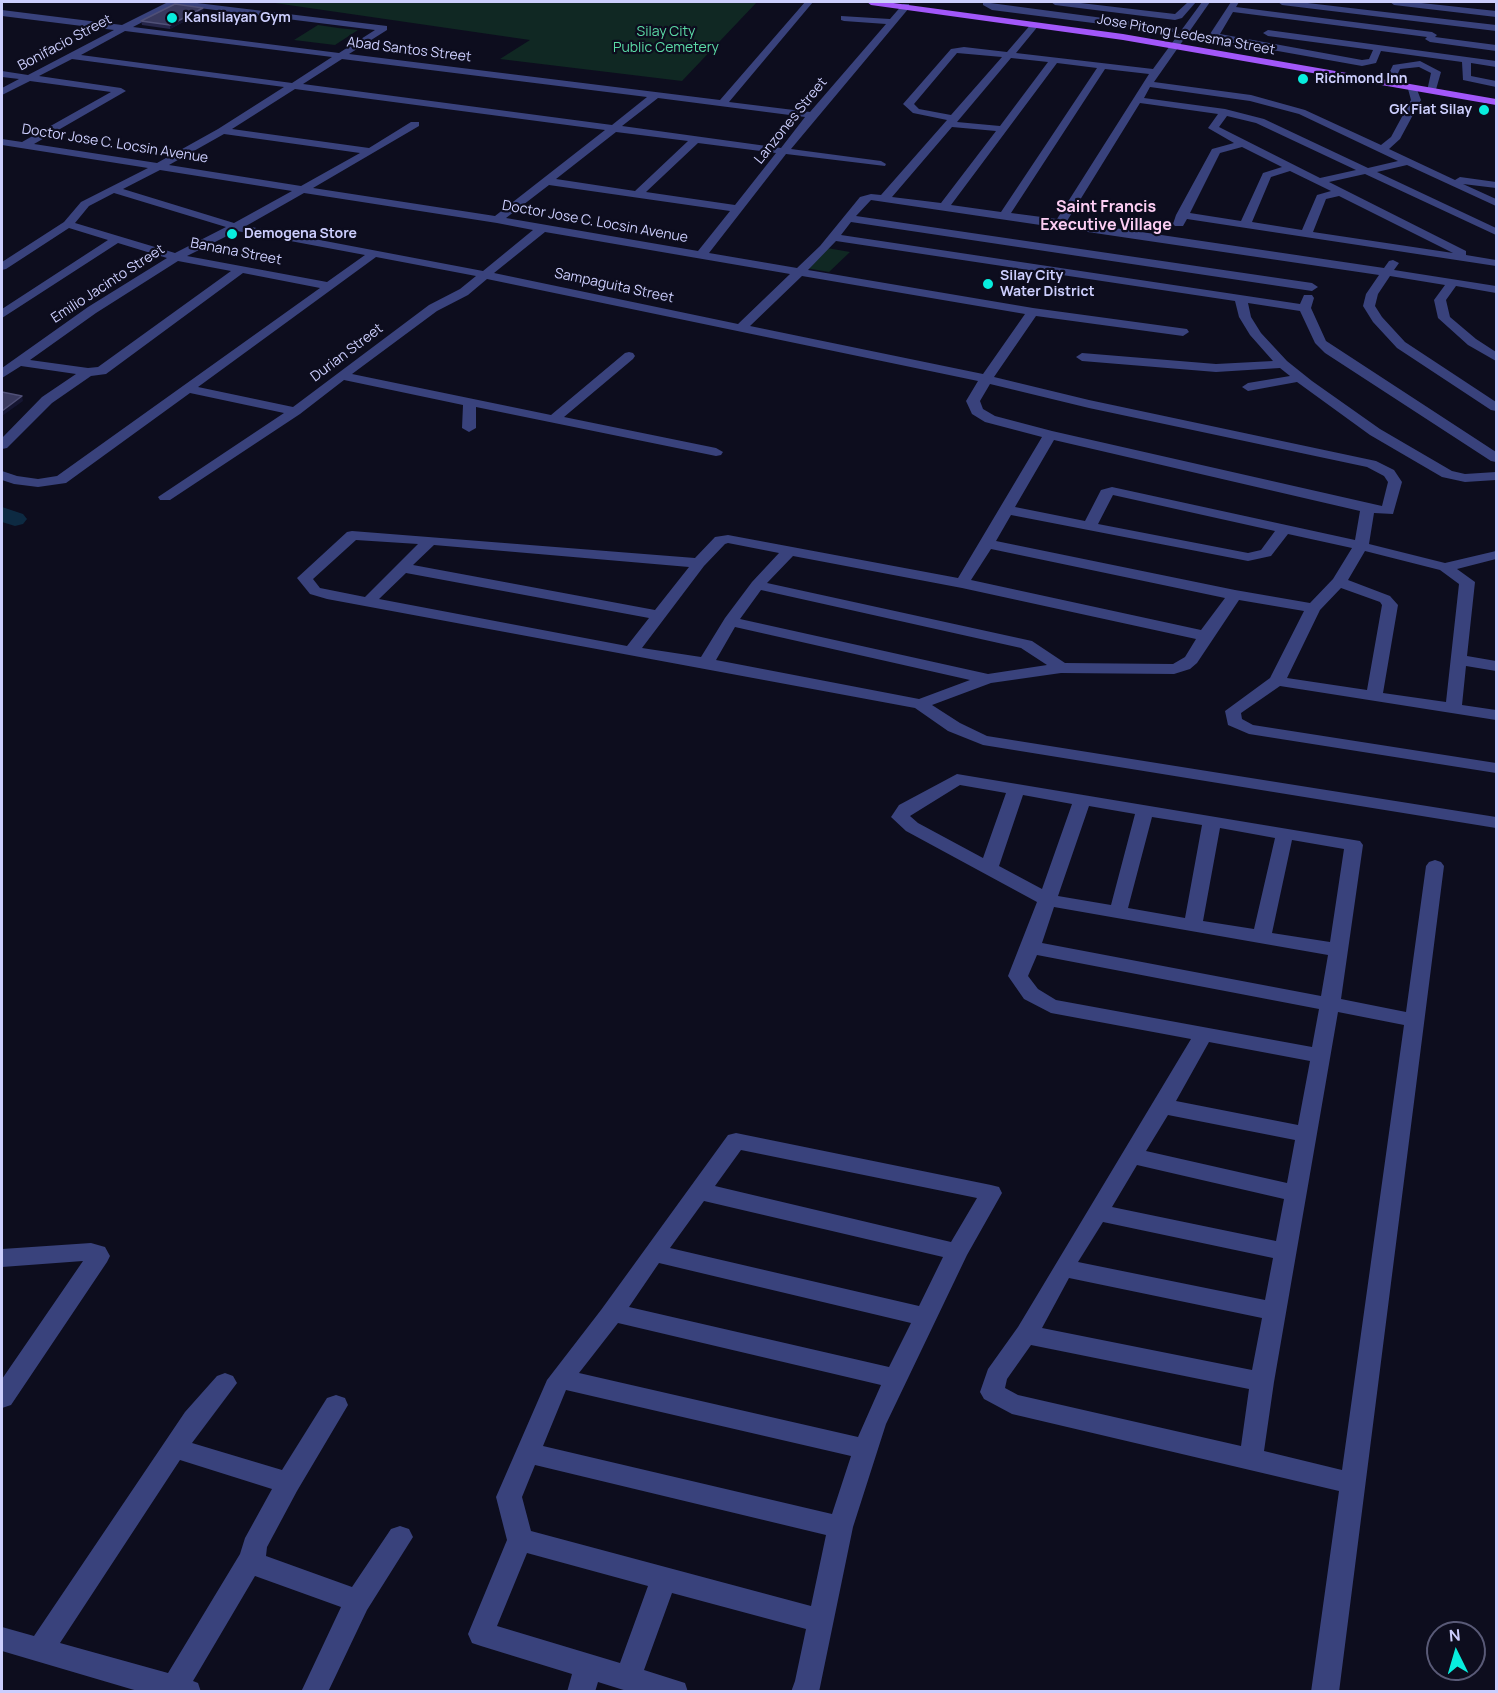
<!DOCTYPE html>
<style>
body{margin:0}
#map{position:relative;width:1498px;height:1693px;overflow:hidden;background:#0d0d1e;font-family:Manrope,sans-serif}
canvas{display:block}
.frame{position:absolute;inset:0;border:3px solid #cccefd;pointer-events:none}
.north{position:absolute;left:1426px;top:1621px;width:60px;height:60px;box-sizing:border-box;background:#0d0d1e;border:2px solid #595a77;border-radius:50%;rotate:355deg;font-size:16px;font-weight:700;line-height:24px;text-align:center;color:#cccefd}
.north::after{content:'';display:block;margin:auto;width:21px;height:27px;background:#08edde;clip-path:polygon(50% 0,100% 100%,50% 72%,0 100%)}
</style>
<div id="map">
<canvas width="1498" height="1693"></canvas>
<div class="frame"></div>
<div class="north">N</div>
</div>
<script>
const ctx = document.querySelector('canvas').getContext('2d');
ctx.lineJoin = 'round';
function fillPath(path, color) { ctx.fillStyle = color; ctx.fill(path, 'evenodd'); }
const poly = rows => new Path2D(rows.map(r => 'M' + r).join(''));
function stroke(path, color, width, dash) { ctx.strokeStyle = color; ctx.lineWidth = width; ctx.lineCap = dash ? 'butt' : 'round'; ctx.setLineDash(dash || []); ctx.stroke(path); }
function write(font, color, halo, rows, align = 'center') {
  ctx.font = font + ' Manrope,sans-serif'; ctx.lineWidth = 4.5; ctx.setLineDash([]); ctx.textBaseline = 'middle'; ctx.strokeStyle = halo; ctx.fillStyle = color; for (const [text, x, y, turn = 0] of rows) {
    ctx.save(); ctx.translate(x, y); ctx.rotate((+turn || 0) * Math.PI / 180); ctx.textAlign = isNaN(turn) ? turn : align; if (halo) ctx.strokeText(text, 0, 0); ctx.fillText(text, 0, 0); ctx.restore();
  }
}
fillPath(poly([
 [268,2,757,2,682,81,500,59,530,40],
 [318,25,338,28,358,30,335,45,294,40],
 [827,248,850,252,829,272,806,268]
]), '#102823');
fillPath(poly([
 [2,507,23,514,27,519,23,524,15,526,2,522,2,507]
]), '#0d2a42');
fillPath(poly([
 [168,2,189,2,387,26,387,30,349,54,720,100,805,2,813,2,729,102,810,112,886,24,844,21,841,20,841,16,890,19,903,4,909,4,909,8,791,149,881,161,886,164,885,166,786,154,709,253,797,268,820,246,860,197,871,194,881,195,947,120,913,113,903,104,951,49,964,47,1007,52,1032,23,1039,25,1016,53,1153,69,1202,2,1210,2,1154,82,1251,95,1305,110,1381,145,1391,137,1411,100,1408,89,1416,87,1421,100,1400,139,1389,149,1455,180,1460,177,1496,182,1496,188,1463,184,1496,199,1496,206,1407,165,1377,172,1496,228,1496,235,1365,174,1329,182,1466,251,1466,255,1496,260,1496,266,1187,219,1183,226,1175,226,1173,224,1176,215,1212,149,1234,143,1208,128,1218,114,1140,103,1067,221,1384,268,1389,261,1393,260,1399,263,1394,270,1496,286,1496,293,1456,286,1446,300,1450,317,1476,339,1496,352,1496,361,1468,345,1438,318,1434,300,1445,285,1390,276,1378,294,1375,306,1382,317,1405,342,1496,402,1496,411,1491,410,1397,348,1373,322,1363,306,1366,294,1379,275,871,200,856,216,1312,283,1318,287,1312,291,851,222,841,235,1300,304,1304,295,1312,295,1314,298,1311,308,1326,341,1496,452,1496,462,1491,461,1325,353,1315,343,1300,311,1248,303,1251,317,1261,333,1287,361,1312,381,1380,429,1452,471,1465,474,1496,472,1496,480,1465,482,1442,477,1370,435,1297,382,1248,391,1242,387,1248,383,1290,376,1280,368,1216,372,1082,361,1076,357,1082,353,1216,364,1273,361,1250,335,1239,317,1235,301,836,241,808,270,1033,308,1187,329,1189,332,1183,336,1036,316,994,377,1089,400,1376,461,1394,470,1402,482,1393,514,1374,513,1369,544,1445,563,1496,551,1496,559,1457,569,1475,582,1467,656,1496,661,1496,671,1466,666,1462,705,1496,710,1496,720,1280,686,1241,713,1242,719,1253,725,1496,763,1496,773,1249,734,1228,725,1225,711,1270,678,1304,611,1239,600,1197,663,1190,669,1174,674,1061,673,991,683,932,705,960,723,987,736,1496,817,1496,828,983,745,948,731,915,708,327,599,310,594,297,578,347,532,352,531,695,558,715,537,728,535,958,578,1042,437,985,422,972,414,966,401,978,381,487,279,468,295,437,311,352,374,551,415,625,353,629,352,633,353,635,356,633,359,564,417,716,448,723,452,721,455,716,456,476,407,476,428,469,432,462,428,463,405,344,380,300,414,170,500,160,500,158,497,284,413,190,393,66,483,38,487,14,484,2,480,2,471,17,476,38,479,57,476,320,288,243,273,106,374,91,376,52,403,7,448,2,449,2,438,42,397,76,374,21,366,2,378,2,368,88,307,167,258,118,243,2,318,2,309,108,240,69,228,6,269,2,270,2,262,64,222,81,202,148,168,2,145,2,139,22,142,111,92,30,81,2,95,2,88,19,79,2,77,2,71,28,75,114,30,2,16,2,10,122,25,168,2],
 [175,5,375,30,339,53,133,27,175,5],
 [125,31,332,57,292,83,81,55,125,31],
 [957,53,1002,57,951,115,919,109,914,104,957,53],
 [1011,58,1048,62,1000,126,957,122,1011,58],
 [72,59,284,87,218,129,157,163,34,144,126,91,121,88,39,76,72,59],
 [342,59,647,97,612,125,303,84,342,59],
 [1057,63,1097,68,1001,212,951,205,1057,63],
 [1105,69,1149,74,1057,219,1011,213,1105,69],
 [1150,87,1250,101,1299,114,1398,161,1368,168,1264,119,1225,109,1144,98,1150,87],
 [295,89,605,130,495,216,313,188,419,126,419,122,411,122,369,148,232,129,295,89],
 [658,98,805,117,781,148,622,126,658,98],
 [1227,116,1256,123,1356,170,1320,178,1219,127,1227,116],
 [952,127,996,131,941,203,892,197,952,127],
 [616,132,688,141,635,191,556,179,616,132],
 [224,134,360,153,301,186,169,165,224,134],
 [698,143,776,153,735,205,646,192,698,143],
 [1242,147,1282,167,1263,173,1241,221,1190,213,1220,153,1242,147],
 [160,170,292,191,234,223,123,189,160,170],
 [1290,171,1331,191,1317,195,1302,230,1252,222,1271,177,1290,171],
 [549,185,730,211,698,251,506,218,549,185],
 [114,193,226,227,175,253,75,223,89,206,114,193],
 [304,193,497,223,533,230,483,271,246,226,304,193],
 [1339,196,1453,253,1313,232,1326,199,1339,196],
 [237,231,365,255,327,282,187,256,237,231],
 [545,232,790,274,738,324,494,273,545,232],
 [376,257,476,276,460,289,429,305,293,407,198,387,376,257],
 [178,261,231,271,98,367,88,368,30,360,96,313,178,261],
 [802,276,1025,314,983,374,750,326,802,276],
 [990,384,1089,408,1367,467,1384,476,1388,482,1382,506,1052,431,995,416,983,409,980,401,990,384],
 [1054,440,1360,511,1355,540,1112,487,1101,490,1085,521,1015,507,1054,440],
 [1113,495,1275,531,1261,550,1248,553,1098,524,1113,495],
 [1011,515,1248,561,1271,556,1288,534,1352,548,1333,579,1310,603,1235,590,996,541,1011,515],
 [356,540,418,544,365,597,320,588,313,579,356,540],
 [728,543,779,553,752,582,725,618,701,657,642,648,704,566,725,544,728,543],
 [434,545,689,567,655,610,413,565,434,545],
 [991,549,1225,598,1201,630,971,580,991,549],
 [1365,551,1440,570,1459,584,1446,702,1383,693,1398,605,1390,596,1348,580,1365,551],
 [793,556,962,588,1196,639,1185,657,1173,664,1065,663,1032,641,767,583,793,556],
 [406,573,649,618,627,646,379,599,406,573],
 [1341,588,1380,602,1382,605,1367,690,1287,678,1320,610,1341,588],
 [761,590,1021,648,1047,665,988,674,740,619,761,590],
 [735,627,970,680,919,699,716,660,735,627],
 [983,2,1171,27,1175,30,1171,33,992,10,983,5,983,2],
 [1051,2,1072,2,1175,14,1188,2,1196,2,1182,18,1175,20,1055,5,1051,2],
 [1231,2,1239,2,1236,7,1432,32,1437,35,1435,37,1496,45,1496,51,1430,42,1425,39,1427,37,1233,12,1220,34,1362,60,1369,59,1373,50,1268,36,1263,33,1268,30,1496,61,1496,67,1471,63,1471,76,1496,81,1496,87,1463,80,1462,62,1381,51,1376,63,1362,66,1216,40,1210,34,1231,2],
 [1278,2,1299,2,1496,25,1496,31,1282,5,1278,2],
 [1390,2,1412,2,1496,11,1496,17,1394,5,1390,2],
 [1420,61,1441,72,1435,93,1427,91,1431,73,1419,67,1400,69,1392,86,1384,84,1393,65,1420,61],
 [957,774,1360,841,1363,845,1341,999,1406,1012,1426,866,1429,862,1435,860,1441,862,1444,866,1339,1692,1311,1692,1339,1491,1012,1414,984,1399,980,1392,988,1369,1018,1327,1191,1039,1051,1013,1024,999,1008,976,1037,902,906,831,891,817,899,805,957,774],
 [960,785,1006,793,983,858,918,823,910,816,960,785],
 [1023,795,1072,804,1042,889,999,866,1023,795],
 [1089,806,1135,814,1111,905,1058,896,1089,806],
 [1152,817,1202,825,1185,918,1128,908,1152,817],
 [1220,828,1275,838,1254,929,1203,921,1220,828],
 [1292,840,1344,849,1330,942,1272,933,1292,840],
 [1054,907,1328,955,1321,996,1042,943,1054,907],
 [1037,955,1319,1009,1312,1047,1056,1000,1038,989,1028,976,1037,955],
 [1338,1012,1404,1025,1342,1470,1264,1451,1274,1382,1338,1012],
 [1209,1042,1310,1061,1298,1125,1176,1101,1209,1042],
 [1168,1115,1295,1140,1287,1183,1146,1151,1168,1115],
 [1137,1165,1284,1199,1276,1241,1112,1207,1137,1165],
 [1103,1222,1273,1258,1265,1300,1078,1262,1103,1222],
 [1069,1278,1262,1318,1252,1370,1042,1328,1069,1278],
 [1031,1345,1249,1389,1241,1446,1018,1395,1005,1388,1007,1379,1031,1345],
 [736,1133,991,1185,999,1187,1002,1193,967,1255,886,1424,853,1527,819,1692,791,1692,795,1681,806,1629,672,1593,644,1670,685,1683,688,1692,630,1692,598,1682,595,1692,567,1692,572,1674,481,1646,472,1643,468,1634,507,1540,496,1497,547,1380,601,1310,728,1135,736,1133],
 [741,1150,977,1198,951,1242,715,1186,741,1150],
 [704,1201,943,1257,919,1306,670,1248,704,1201],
 [659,1263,911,1323,889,1367,629,1307,659,1263],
 [618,1323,881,1385,858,1437,579,1373,618,1323],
 [566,1390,851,1456,832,1514,543,1446,566,1390],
 [535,1465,826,1535,811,1606,531,1531,522,1497,535,1465],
 [527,1553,648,1586,620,1663,497,1626,527,1553],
 [91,1243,105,1247,110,1256,107,1262,11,1405,2,1408,2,1379,83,1261,2,1267,2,1249,91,1243],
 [225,1373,233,1376,237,1383,192,1443,282,1470,327,1398,336,1395,345,1398,348,1405,297,1491,267,1547,266,1556,352,1587,391,1529,400,1526,409,1529,413,1537,367,1610,328,1692,301,1692,341,1607,255,1576,193,1681,198,1683,201,1692,141,1692,2,1651,2,1627,34,1636,185,1412,217,1376,225,1373],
 [180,1460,272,1489,245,1538,240,1554,168,1673,60,1643,180,1460]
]), '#39427c');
fillPath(poly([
 [867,2,886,2,1123,34,1496,99,1496,105,1123,40,871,5,867,2]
]), '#a257f9');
fillPath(poly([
 [204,11,170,29,142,25,141,21]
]), '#27274b');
fillPath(poly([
 [203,8,204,11,170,29,170,25],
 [22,396,23,401,2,416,2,411]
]), '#151531');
const building = poly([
 [175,4,203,8,170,25,141,21,175,4],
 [2,392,22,396,2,411,2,392]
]);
fillPath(building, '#39395e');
stroke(building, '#505077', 1.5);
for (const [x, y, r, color] of [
 [172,18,6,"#08edde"],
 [1303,79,6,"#08edde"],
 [1484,110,6,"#08edde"],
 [232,234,6,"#08edde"],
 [988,284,6,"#08edde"]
]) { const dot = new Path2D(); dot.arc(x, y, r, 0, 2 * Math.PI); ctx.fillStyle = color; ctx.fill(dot); stroke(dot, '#0d0d1e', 2); }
write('bold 14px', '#cccefd', '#0d0d1e', [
 ["Kansilayan Gym",184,18],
 ["Richmond Inn",1315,79],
 ["GK Fiat Silay",1472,110,"right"],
 ["Demogena Store",244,234],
 ["Silay City",1000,276],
 ["Water District",1000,292]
], 'left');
write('14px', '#5bdaa6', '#0d0d1e', [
 ["Silay City",666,32],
 ["Public Cemetery",666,48]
]);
write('14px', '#cccefd', '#0d0d1e', [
 ["Jose Pitong Ledesma Street",1186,35,10],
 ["Bonifacio Street",65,43,-28],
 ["Abad Santos Street",409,50,7],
 ["Lanzones Street",791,121,-51],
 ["Doctor Jose C. Locsin Avenue",115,144,9],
 ["Doctor Jose C. Locsin Avenue",595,222,10],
 ["Banana Street",236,252,11],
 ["Emilio Jacinto Street",108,284,-33],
 ["Sampaguita Street",614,286,12],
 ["Durian Street",347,353,-37]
]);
write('bold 16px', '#fdcef4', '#0d0d1e', [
 ["Saint Francis",1106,208],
 ["Executive Village",1106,226]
]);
</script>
